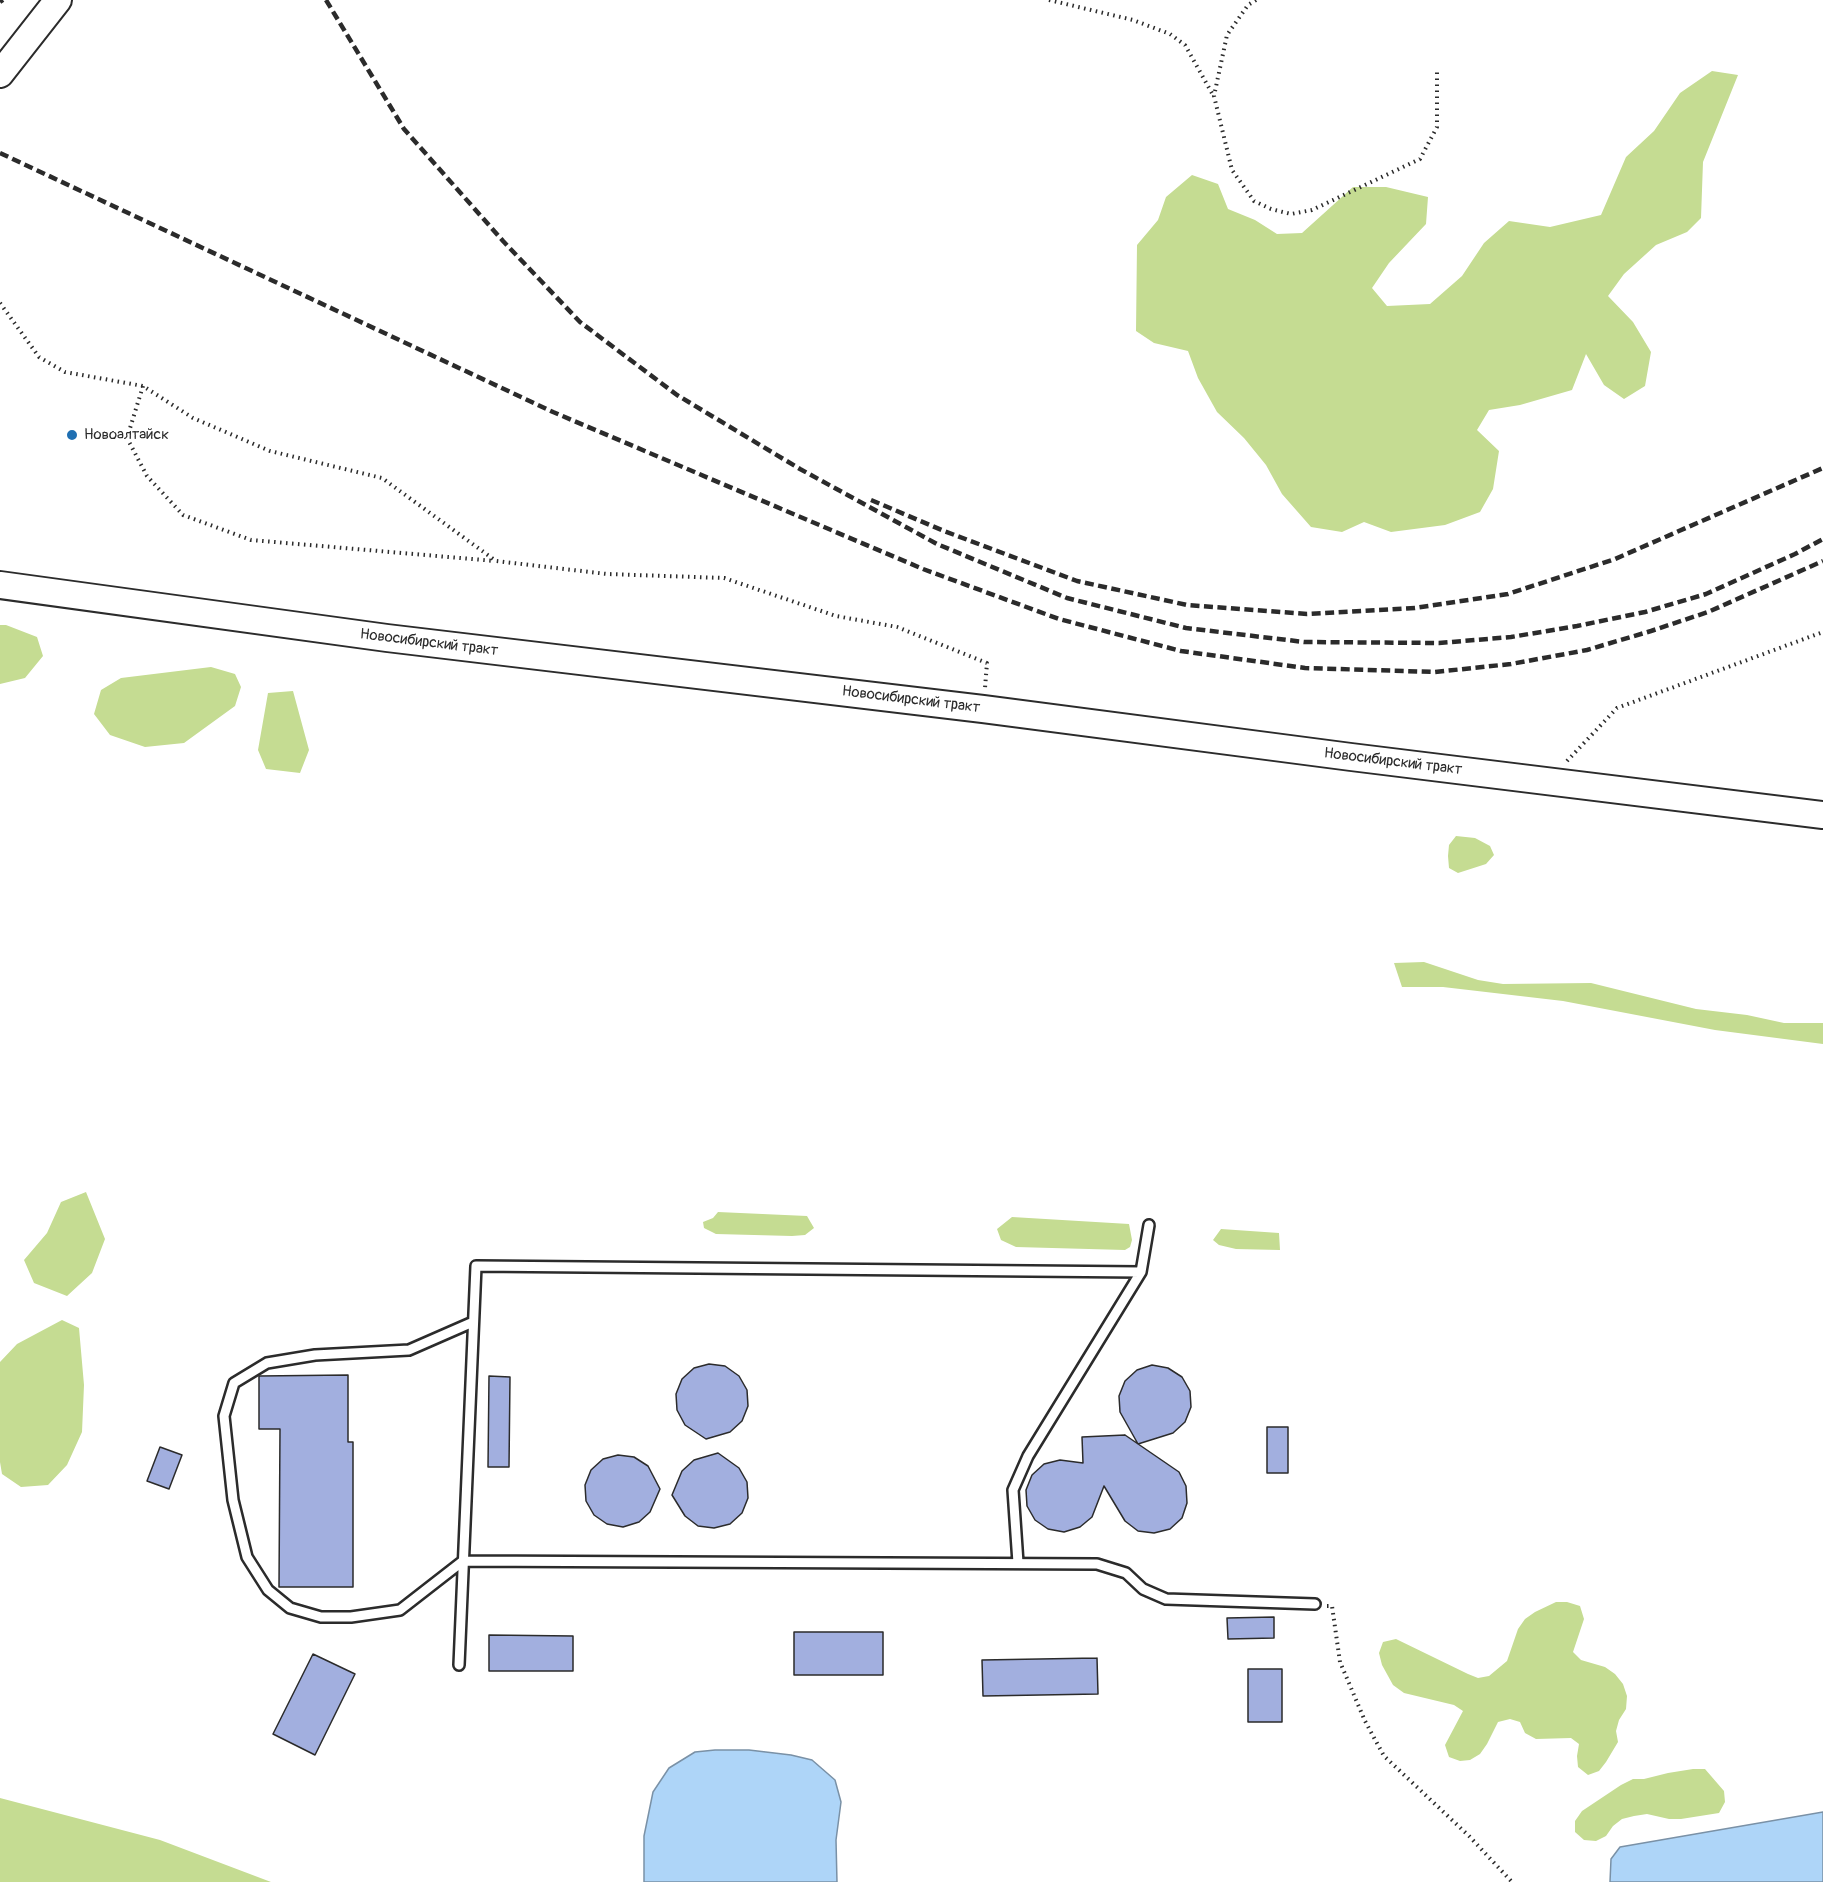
<!DOCTYPE html>
<meta charset="utf-8">
<style>
body{margin:0}
canvas{display:block;background:#fff}
</style>
<canvas width="1823" height="1882"></canvas>
<script>
const ctx = document.querySelector('canvas').getContext('2d');
ctx.lineJoin = 'round';
function fillPath(path, color) { ctx.fillStyle = color; ctx.fill(path, 'evenodd'); }
const poly = rows => new Path2D(rows.map(r => 'M' + r).join(''));
function stroke(path, color, width, dash) { ctx.strokeStyle = color; ctx.lineWidth = width; ctx.lineCap = dash ? 'butt' : 'round'; ctx.setLineDash(dash || []); ctx.stroke(path); }
function write(font, color, halo, rows, align = 'center') {
  ctx.font = font + ' Pangolin,sans-serif'; ctx.lineWidth = 4.5; ctx.setLineDash([]); ctx.textBaseline = 'middle'; ctx.strokeStyle = halo; ctx.fillStyle = color; for (const [text, x, y, turn = 0] of rows) {
    ctx.save(); ctx.translate(x, y); ctx.rotate((+turn || 0) * Math.PI / 180); ctx.textAlign = isNaN(turn) ? turn : align; if (halo) ctx.strokeText(text, 0, 0); ctx.fillText(text, 0, 0); ctx.restore();
  }
}
fillPath(poly([
 [1712,71,1738,75,1703,162,1701,218,1687,232,1656,245,1624,274,1608,296,1633,322,1651,352,1645,386,1624,399,1604,385,1586,354,1572,390,1520,405,1489,410,1477,430,1499,451,1493,489,1480,512,1445,525,1391,532,1364,522,1342,532,1311,527,1282,494,1266,465,1244,438,1217,412,1198,378,1188,351,1154,343,1136,331,1137,245,1158,220,1166,197,1192,175,1218,184,1228,209,1255,220,1277,234,1302,233,1353,187,1386,187,1428,197,1426,224,1389,263,1372,288,1387,306,1430,304,1462,276,1484,243,1509,221,1550,227,1601,215,1626,157,1654,131,1680,93],
 [0,625,6,625,37,637,43,656,25,678,0,684],
 [211,667,235,674,241,687,235,706,184,743,145,747,110,735,94,714,101,690,121,678],
 [293,691,309,750,300,773,266,769,258,750,268,693],
 [1456,836,1475,838,1490,846,1494,855,1486,864,1458,873,1449,868,1448,856,1449,845],
 [1424,962,1478,980,1503,984,1591,983,1696,1009,1747,1015,1784,1023,1823,1023,1823,1044,1715,1030,1563,1001,1443,987,1402,987,1394,963],
 [86,1192,105,1239,92,1273,67,1296,34,1283,24,1260,47,1233,61,1202],
 [718,1212,807,1216,814,1228,805,1235,792,1236,716,1234,704,1228,703,1222,713,1218],
 [1012,1217,1129,1224,1132,1240,1130,1247,1125,1250,1016,1247,1001,1240,997,1229],
 [1221,1229,1279,1233,1280,1250,1236,1249,1219,1245,1213,1240],
 [62,1320,79,1328,84,1385,82,1432,67,1465,48,1485,21,1487,2,1474,0,1462,0,1362,17,1344],
 [1556,1602,1567,1602,1580,1606,1584,1619,1573,1652,1581,1660,1605,1667,1615,1674,1623,1684,1627,1696,1626,1709,1619,1720,1616,1731,1618,1742,1606,1762,1599,1771,1588,1775,1578,1767,1577,1756,1579,1744,1571,1738,1536,1739,1525,1733,1520,1722,1510,1719,1498,1722,1487,1744,1480,1754,1470,1760,1460,1761,1449,1757,1445,1745,1463,1711,1454,1705,1404,1693,1393,1685,1382,1665,1379,1653,1383,1642,1396,1639,1468,1674,1478,1678,1489,1676,1507,1661,1518,1629,1525,1619,1535,1612],
 [1693,1769,1705,1769,1724,1791,1725,1802,1719,1813,1681,1819,1669,1819,1647,1814,1634,1816,1622,1819,1613,1826,1606,1836,1596,1841,1584,1840,1575,1832,1575,1821,1582,1811,1621,1785,1633,1779,1644,1779,1668,1773],
 [0,1798,160,1840,271,1882,0,1882]
]), '#c5dc92');
const water = poly([
 [715,1750,749,1750,791,1755,812,1760,835,1780,841,1802,836,1840,837,1882,644,1882,644,1836,653,1792,669,1768,695,1752,715,1750],
 [1823,1812,1823,1882,1610,1882,1611,1859,1620,1847,1823,1812]
]);
fillPath(water, '#aed5f8');
stroke(water, '#7a91a6', 1.5);
const building = poly([
 [709,1364,725,1366,739,1376,747,1390,748,1406,742,1421,730,1432,706,1439,685,1425,677,1410,676,1394,682,1379,694,1368,709,1364],
 [1152,1365,1168,1368,1182,1377,1190,1391,1191,1407,1185,1422,1173,1433,1138,1444,1120,1412,1119,1396,1125,1381,1137,1370,1152,1365],
 [348,1375,348,1442,353,1442,353,1587,279,1587,280,1429,259,1429,259,1376,348,1375],
 [489,1376,510,1377,509,1467,488,1467,489,1376],
 [1267,1427,1288,1427,1288,1473,1267,1473,1267,1427],
 [1125,1435,1179,1472,1186,1486,1187,1503,1182,1518,1170,1529,1154,1533,1138,1531,1125,1521,1104,1486,1092,1517,1080,1527,1064,1532,1048,1529,1035,1520,1027,1506,1026,1490,1032,1475,1044,1464,1060,1460,1083,1463,1082,1437,1125,1435],
 [160,1447,182,1455,169,1489,147,1481,160,1447],
 [718,1453,739,1468,747,1482,748,1498,742,1513,730,1524,714,1528,698,1526,685,1516,672,1495,682,1471,694,1460,718,1453],
 [618,1455,634,1457,648,1466,660,1489,650,1512,639,1522,623,1527,607,1524,594,1515,586,1501,585,1485,591,1470,603,1459,618,1455],
 [1274,1617,1274,1638,1228,1639,1227,1618,1274,1617],
 [794,1632,883,1632,883,1675,794,1675,794,1632],
 [489,1635,573,1636,573,1671,489,1671,489,1635],
 [313,1654,355,1674,315,1755,273,1734,313,1654],
 [1097,1658,1098,1694,983,1696,982,1660,1097,1658],
 [1248,1669,1282,1669,1282,1722,1248,1722,1248,1669]
]);
fillPath(building, '#a2afdf');
stroke(building, '#2b2b2b', 1.5);
const lane = poly([
 [473,1322,409,1350,315,1355,267,1363,234,1383,224,1416,233,1500,247,1557,268,1590,290,1608,321,1617,351,1617,400,1610,463,1561,1097,1564,1126,1573,1143,1589,1166,1599,1315,1604],
 [1018,1563,1013,1490,1028,1456,1141,1272,1149,1225],
 [459,1665,476,1266,1141,1272]
]);
const secondary = poly([
 [0,74,58,0],
 [0,585,387,638,983,709,1351,757,1823,815]
]);
stroke(lane, '#2b2b2b', 14);
stroke(secondary, '#2b2b2b', 30);
stroke(poly([
 [1049,0,1133,20,1170,34,1185,45,1213,95],
 [1256,0,1248,5,1227,35,1214,96,1232,170,1254,201,1271,209,1291,214,1312,210,1420,159,1437,127,1437,70],
 [0,303,39,357,65,372,143,386,193,418,270,451,382,478,496,561,607,574,724,578,836,616,897,627,987,663,985,688],
 [143,386,127,438,147,476,183,515,251,540,495,561],
 [1567,761,1617,708,1823,632],
 [1327,1606,1332,1606,1340,1662,1365,1721,1384,1756,1469,1836,1512,1882]
]), '#2b2b2b', 4, [1.5, 4.5]);
stroke(lane, '#fff', 9);
stroke(secondary, '#fff', 26);
stroke(poly([
 [326,0,404,129,503,241,580,322,677,395,800,469,937,544,1067,598,1186,628,1304,642,1439,643,1511,637,1577,626,1645,612,1706,594,1795,554,1823,539],
 [0,2,3,0],
 [0,153,553,412,923,569,1059,619,1181,651,1305,668,1435,672,1511,664,1587,650,1651,631,1708,612,1823,561],
 [871,500,944,531,1077,581,1187,605,1307,614,1415,608,1508,594,1615,559,1823,468]
]), '#2b2b2b', 4.5, [9, 4.5]);
for (const [x, y, r, color] of [
 [72,435,6,"#1f6fb2"]
]) { const dot = new Path2D(); dot.arc(x, y, r, 0, 2 * Math.PI); ctx.fillStyle = color; ctx.fill(dot); stroke(dot, '#fff', 2); }
write('15px', '#2b2b2b', '#fff', [
 ["Новоалтайск",84,435]
], 'left');
write('15px', '#2b2b2b', '#fff', [
 ["Новосибирский тракт",429,643,7],
 ["Новосибирский тракт",911,700,7],
 ["Новосибирский тракт",1393,762,7]
]);
</script>
